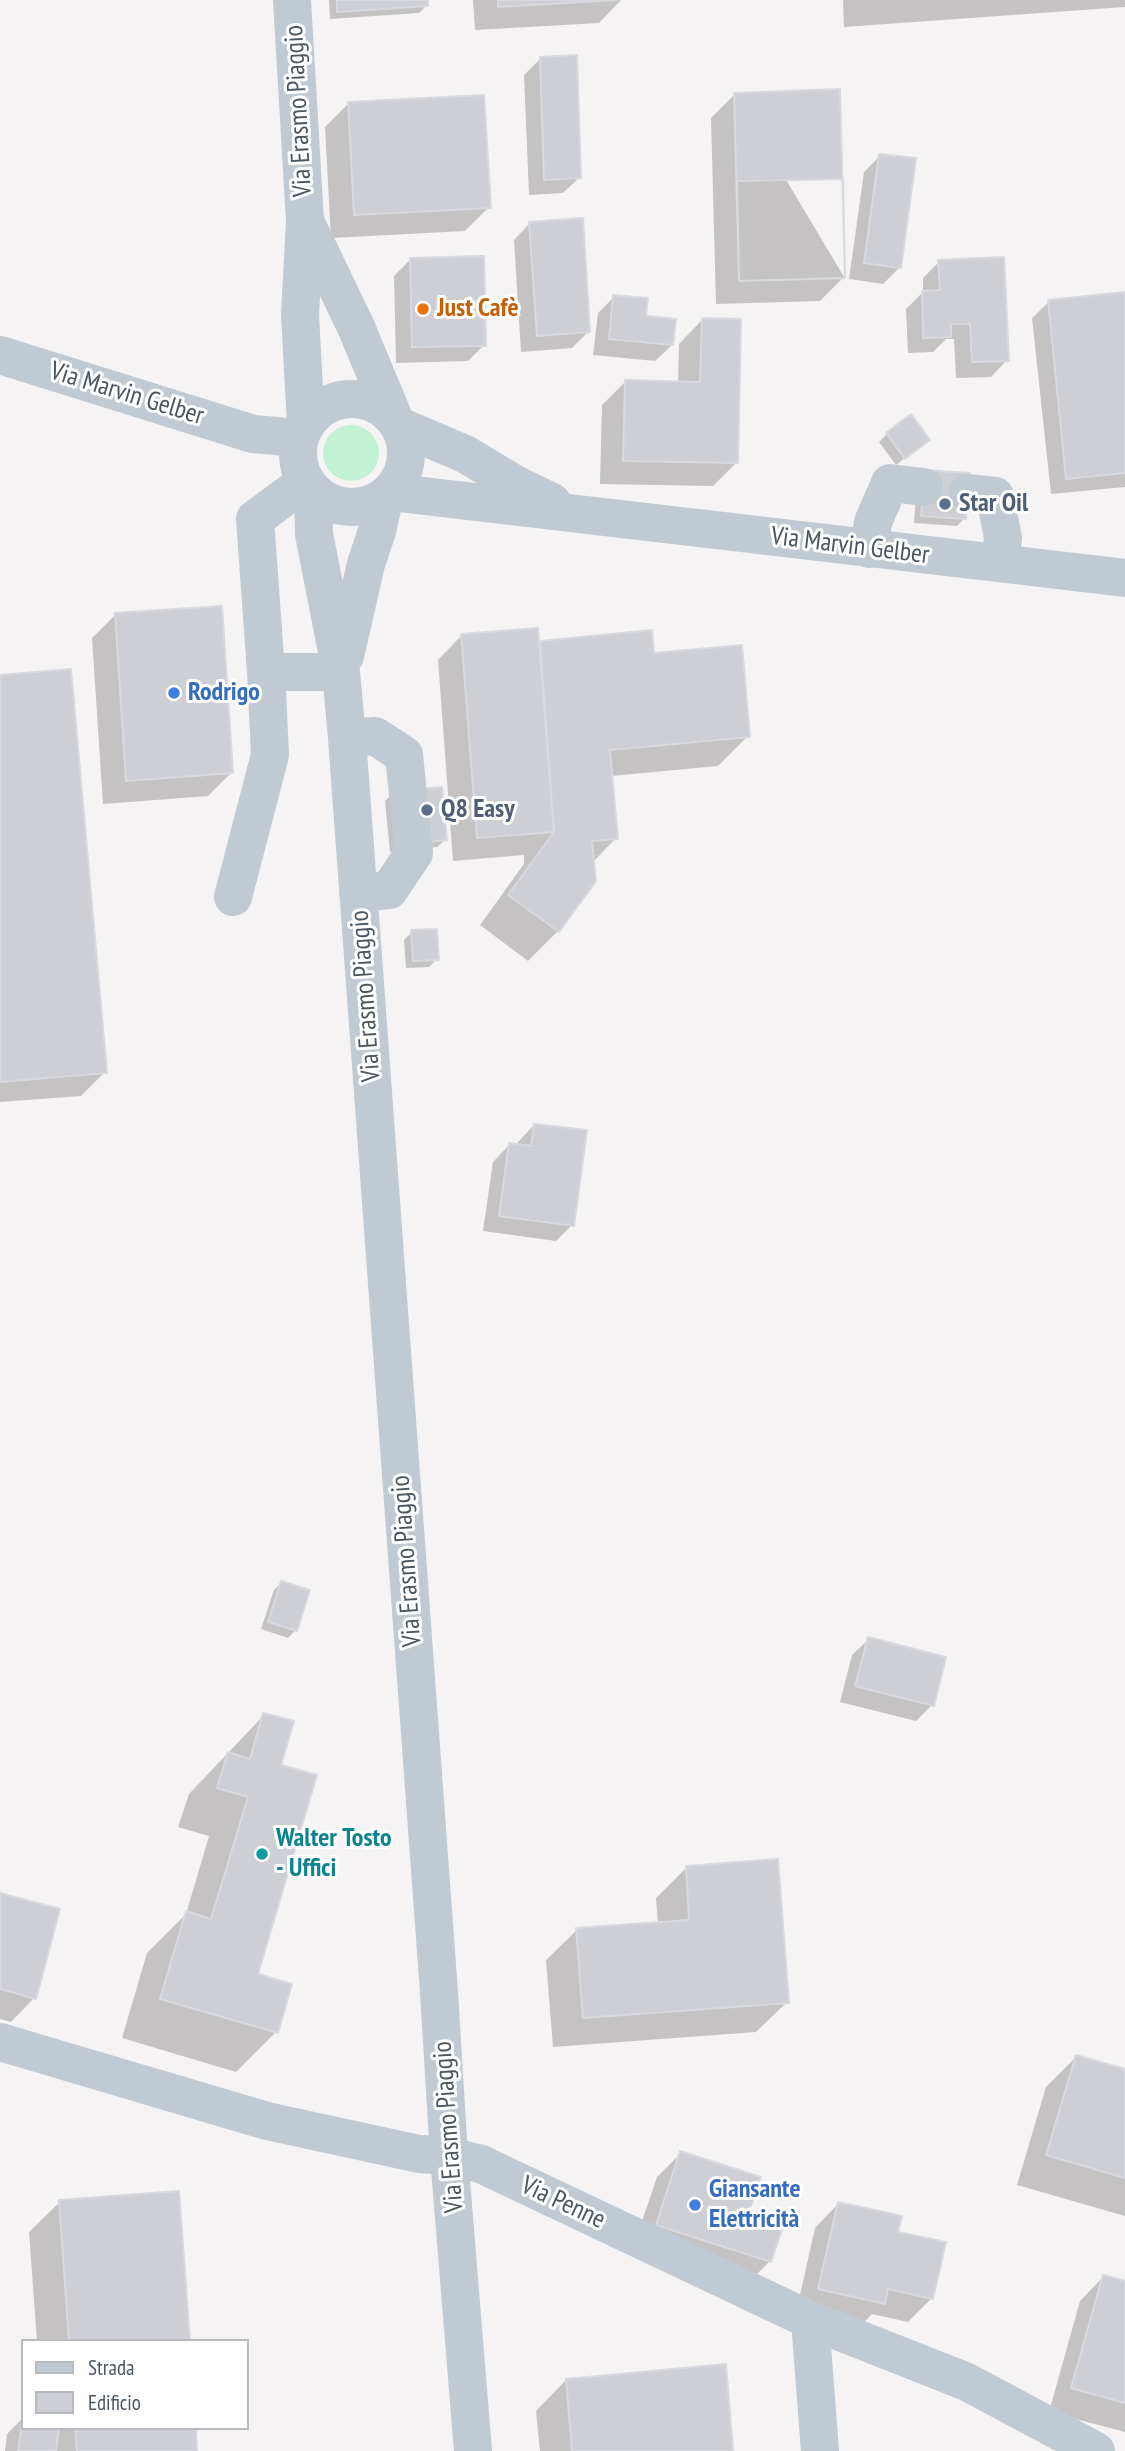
<!DOCTYPE html>
<meta charset="utf-8">
<style>
body{margin:0}
#map{position:relative;width:1125px;height:2451px;overflow:hidden;background:#f5f3f3;font-family:"PT Sans Narrow",sans-serif}
canvas{display:block}
.legend{position:absolute;left:21px;top:2339px;width:228px;height:91px;box-sizing:border-box;background:#fff;border:2px solid #b7bbc0;margin:0;padding:9px 12px;list-style:none;font-size:21px;color:#4a5661}
.legend li{display:flex;align-items:center;gap:14px;height:35px}
.legend b{width:35px;border:2px solid #b7bbc0}
</style>
<div id="map">
<canvas width="1125" height="2451"></canvas>
<ul class="legend">
<li><b style="height:9px;background:#c1cad2"></b>Strada</li>
<li><b style="height:19px;background:#cdcfd5"></b>Edificio</li>
</ul>
</div>
<script>
const ctx = document.querySelector('canvas').getContext('2d');
ctx.lineJoin = 'round';
function fillPath(path, color) { ctx.fillStyle = color; ctx.fill(path, 'evenodd'); }
const poly = rows => new Path2D(rows.map(r => 'M' + r).join(''));
function stroke(path, color, width, dash) { ctx.strokeStyle = color; ctx.lineWidth = width; ctx.lineCap = dash ? 'butt' : 'round'; ctx.setLineDash(dash || []); ctx.stroke(path); }
function write(font, color, halo, rows, align = 'center') {
  ctx.font = font + ' "PT Sans Narrow",sans-serif'; ctx.lineWidth = 6; ctx.setLineDash([]); ctx.textBaseline = 'middle'; ctx.strokeStyle = halo; ctx.fillStyle = color; for (const [text, x, y, turn = 0] of rows) {
    ctx.save(); ctx.translate(x, y); ctx.rotate((+turn || 0) * Math.PI / 180); ctx.textAlign = isNaN(turn) ? turn : align; if (halo) ctx.strokeText(text, 0, 0); ctx.fillText(text, 0, 0); ctx.restore();
  }
}
fillPath(poly([
 '323 453a28 28 0 1 1 56 0a28 28 0 1 1-56 0Z'
]), '#c3f1d5');
fillPath(poly([
 [329,0,426,0,427,5,419,13,330,19],
 [473,0,621,0,599,23,475,30],
 [843,0,1125,0,1125,7,844,27],
 [540,59,580,177,563,193,529,195,524,75],
 [735,94,844,277,820,301,716,304,711,118],
 [349,103,489,207,465,231,331,238,325,127],
 [880,156,900,267,883,284,849,279,864,172],
 [530,223,588,332,572,348,521,352,514,240],
 [410,260,484,345,468,361,396,363,394,276],
 [939,262,1007,360,991,377,956,378,954,339,946,339,933,352,908,353,906,309,923,292,923,278],
 [1125,294,1125,487,1051,494,1032,318,1049,302],
 [614,297,644,317,672,345,655,361,593,355,598,313],
 [702,320,737,462,713,486,600,484,602,405,625,382,678,383,679,344],
 [887,434,928,440,896,465,879,442],
 [917,479,965,518,957,526,914,523],
 [115,615,232,772,208,796,103,804,92,638],
 [461,636,652,655,748,736,718,766,611,776,616,838,593,862,558,931,528,961,480,925,524,864,524,855,453,861,438,660],
 [0,677,105,1072,81,1096,0,1102],
 [393,793,445,840,437,847,390,852,385,801],
 [412,932,437,959,429,967,406,968,404,940],
 [534,1125,572,1225,556,1241,483,1231,493,1162,509,1145,518,1146,518,1142],
 [281,1583,296,1630,288,1638,261,1629,274,1590],
 [869,1639,932,1705,916,1721,840,1702,852,1655],
 [264,1715,279,1766,256,1975,276,2032,236,2072,122,2038,147,1953,186,1914,209,1836,178,1827,189,1794],
 [687,1867,787,2002,756,2032,553,2047,546,1960,577,1930,658,1924,656,1898],
 [0,1895,34,1998,11,2022,0,2019],
 [1076,2057,1125,2071,1125,2216,1017,2185,1046,2087],
 [681,2153,746,2217,770,2261,746,2285,633,2248,657,2177],
 [60,2202,188,2341,37,2341,29,2232],
 [838,2204,896,2233,932,2298,908,2322,872,2314,859,2327,796,2313,815,2228],
 [1103,2277,1125,2283,1125,2432,1049,2412,1080,2301],
 [566,2380,732,2451,540,2451,536,2411],
 [23,2418,23,2428,194,2428,196,2451,5,2451,7,2434]
]), '#0003');
const building = poly([
 [337,0,428,0,428,6,337,12,337,0],
 [498,0,617,0,498,7,498,0],
 [577,55,581,178,544,180,540,57,577,55],
 [840,89,845,278,739,281,734,93,840,89],
 [484,95,491,208,354,215,348,102,484,95],
 [879,154,916,158,901,268,864,263,879,154],
 [843,179,845,278,739,281,737,181,843,179],
 [583,218,590,332,537,336,529,222,583,218],
 [484,256,486,346,412,347,410,258,484,256],
 [1004,257,1009,361,972,362,970,324,951,324,951,337,923,338,922,291,940,290,938,260,1004,257],
 [1125,292,1125,473,1066,479,1048,300,1125,292],
 [613,295,648,298,646,316,676,319,673,345,609,339,613,295],
 [702,318,741,319,738,463,623,461,625,380,700,382,702,318],
 [911,414,930,440,905,459,886,433,911,414],
 [925,470,970,473,966,519,921,516,925,470],
 [222,606,233,773,126,781,115,613,222,606],
 [538,628,554,832,477,838,461,634,538,628],
 [652,630,654,653,742,645,750,737,610,750,618,839,592,841,596,881,559,932,508,895,554,832,540,641,652,630],
 [71,669,107,1073,0,1082,0,675,71,669],
 [442,787,447,840,397,845,393,791,442,787],
 [437,929,439,960,413,961,411,930,437,929],
 [534,1124,587,1130,574,1226,499,1216,509,1143,531,1146,534,1124],
 [281,1581,310,1590,297,1631,268,1622,281,1581],
 [868,1637,946,1657,934,1706,855,1686,868,1637],
 [263,1713,294,1721,281,1765,317,1775,258,1974,292,1984,278,2033,160,1999,186,1911,211,1919,248,1797,217,1788,228,1752,250,1759,263,1713],
 [778,1859,789,2003,583,2018,576,1928,689,1920,686,1866,778,1859],
 [0,1893,60,1909,36,1999,0,1989,0,1893],
 [1076,2055,1125,2069,1125,2178,1046,2155,1076,2055],
 [680,2151,761,2177,748,2215,783,2226,771,2262,656,2225,680,2151],
 [179,2191,190,2341,69,2341,59,2200,179,2191],
 [838,2202,902,2216,898,2232,946,2242,933,2299,888,2289,885,2304,818,2289,838,2202],
 [1103,2275,1125,2281,1125,2403,1071,2388,1103,2275],
 [726,2364,733,2451,572,2451,566,2379,726,2364],
 [23,2416,23,2428,59,2428,56,2451,18,2451,23,2416],
 [75,2428,196,2428,197,2451,77,2451,75,2428]
]);
fillPath(building, '#cdcfd5');
stroke(building, '#d7d9de', 2);
stroke(poly([
 [292,0,305,221,300,315,306,425],
 [306,223,356,327,393,416],
 [0,355,253,434,300,438],
 '298 453a54 54 0 1 1 108 0a54 54 0 1 1-108 0Z',
 [399,426,465,454,515,484,552,502],
 [313,491,314,534,341,672,347,738,439,1992,449,2156,473,2451],
 [390,492,1125,578],
 [968,493,995,496,1003,538,1000,563],
 [869,549,873,522,890,483,924,487],
 [345,656,366,564,377,531,385,496],
 [266,672,255,519,305,482],
 [347,738,375,736,404,755,414,853,389,890,358,893],
 [233,897,270,755,266,672,341,672],
 [0,2042,267,2121,419,2154,449,2156,481,2164,810,2320,967,2382,1096,2451],
 [810,2320,820,2451]
]), '#c1cad2', 38);
for (const [x, y, r, color] of [
 [423,309,7,"#e8710a"],
 [945,504,7,"#5c6f8a"],
 [174,693,7,"#3f7fe0"],
 [427,810,7,"#5c6f8a"],
 [262,1854,7,"#0f9aa8"],
 [695,2205,7,"#3f7fe0"]
]) { const dot = new Path2D(); dot.arc(x, y, r, 0, 2 * Math.PI); ctx.fillStyle = color; ctx.fill(dot); stroke(dot, '#fff', 2.5); }
write('26px', '#4a5661', '#fff', [
 ["Via Erasmo Piaggio",299,111,-93],
 ["Via Marvin Gelber",127,394,17],
 ["Via Marvin Gelber",850,546,7],
 ["Via Erasmo Piaggio",366,996,-94],
 ["Via Erasmo Piaggio",407,1561,-94],
 ["Via Erasmo Piaggio",449,2127,-94],
 ["Via Penne",563,2203,25]
]);
write('bold 26px', '#c56008', '#fff', [
 ["Just Cafè",437,309]
], 'left');
write('bold 26px', '#4e5e75', '#fff', [
 ["Star Oil",959,504],
 ["Q8 Easy",441,810]
], 'left');
write('bold 26px', '#366cbe', '#fff', [
 ["Rodrigo",188,693],
 ["Giansante",709,2190],
 ["Elettricità",709,2220]
], 'left');
write('bold 26px', '#0d838f', '#fff', [
 ["Walter Tosto",276,1839],
 ["- Uffici",276,1869]
], 'left');
</script>
